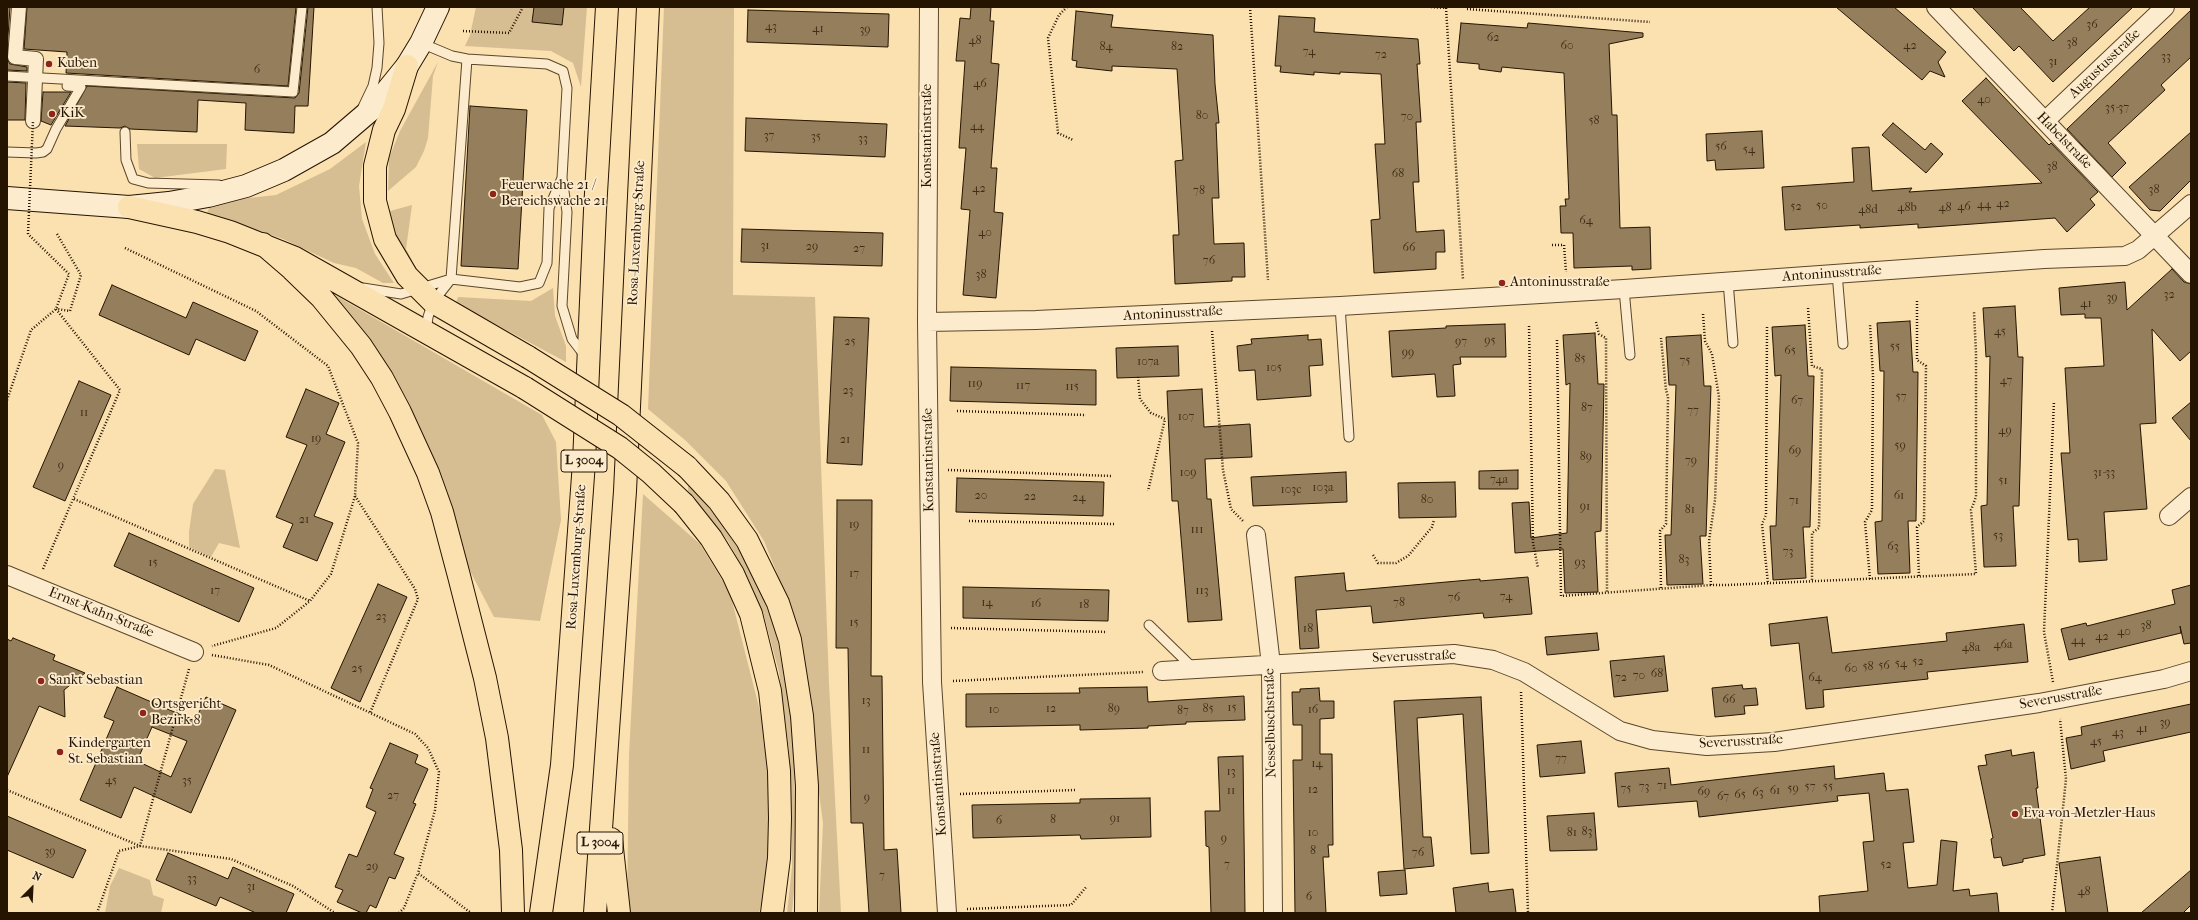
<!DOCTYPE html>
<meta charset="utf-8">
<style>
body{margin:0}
#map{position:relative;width:2198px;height:920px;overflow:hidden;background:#fbe0b0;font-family:"IM FELL French Canon",serif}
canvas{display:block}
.frame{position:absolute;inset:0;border:8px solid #251400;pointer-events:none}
.north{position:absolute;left:12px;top:868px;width:40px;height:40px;-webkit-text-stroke:3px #fcebcc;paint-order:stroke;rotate:24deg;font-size:11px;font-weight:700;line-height:16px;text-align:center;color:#251400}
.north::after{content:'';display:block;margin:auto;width:14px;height:18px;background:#251400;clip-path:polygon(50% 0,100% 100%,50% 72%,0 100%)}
</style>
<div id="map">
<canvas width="2198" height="920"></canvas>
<div class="frame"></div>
<div class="north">N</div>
</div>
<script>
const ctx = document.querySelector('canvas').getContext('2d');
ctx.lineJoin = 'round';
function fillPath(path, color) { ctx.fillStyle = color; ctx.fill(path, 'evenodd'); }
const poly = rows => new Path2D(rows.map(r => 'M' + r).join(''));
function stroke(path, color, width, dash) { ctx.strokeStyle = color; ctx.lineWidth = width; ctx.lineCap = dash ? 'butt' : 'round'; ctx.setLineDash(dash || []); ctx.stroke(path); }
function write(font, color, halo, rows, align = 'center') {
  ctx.font = font + ' "IM FELL French Canon",serif'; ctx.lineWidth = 3.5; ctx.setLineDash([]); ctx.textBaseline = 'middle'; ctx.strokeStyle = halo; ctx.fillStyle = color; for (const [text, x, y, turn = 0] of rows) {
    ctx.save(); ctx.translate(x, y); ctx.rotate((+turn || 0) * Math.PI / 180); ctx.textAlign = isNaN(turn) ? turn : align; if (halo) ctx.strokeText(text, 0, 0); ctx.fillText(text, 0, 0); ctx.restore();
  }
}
fillPath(poly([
 [476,7,587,7,581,87,573,63,551,51,465,46,470,35],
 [664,7,734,7,733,295,815,297,829,684,841,913,819,913,823,823,795,618,764,541,726,481,685,440,648,409],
 [438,62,433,76,428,138,424,151,416,167,388,191,389,158,400,131],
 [366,142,359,186,362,219,375,254,394,283,383,283,356,268,334,263,283,239,207,213,212,202,276,195,330,169],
 [137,144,227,144,226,169,155,178,139,169],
 [412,205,406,249,413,262,402,249,391,226,390,211],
 [314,283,542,415,556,442,561,520,540,621,494,617,467,565,437,466,405,396,362,336],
 [553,288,555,316,566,346,566,362,456,303,458,297,531,301],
 [215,469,225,470,240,548,219,543,211,557,189,547,189,532,193,504],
 [688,483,718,519,744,557,762,595,776,633,790,708,794,750,796,868,792,913,787,913,792,867,792,829,789,751,779,672,764,616,748,578,728,541,688,491],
 [643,494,700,544,730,593,762,719,769,787,769,855,766,887,759,913,627,913,629,754],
 [119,868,150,880,153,895,164,899,161,913,105,913,110,886]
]), '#d7bd92');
const building = poly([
 [7,7,10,7,7,50,7,7],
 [27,7,296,7,288,86,66,73,67,52,24,49,27,7],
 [308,7,314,7,308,106,295,106,294,133,245,130,246,103,198,100,197,132,130,129,125,126,120,128,65,126,87,86,295,98,299,93,308,7],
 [534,7,564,7,562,25,532,22,534,7],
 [971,7,991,7,990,21,994,21,991,63,999,64,991,168,997,168,994,212,1003,213,996,298,963,295,970,210,961,209,966,148,959,148,965,61,956,61,960,18,970,19,971,7],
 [1836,7,1894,7,1946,52,1938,62,1945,77,1930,71,1922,80,1836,7],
 [1972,7,2020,7,2053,41,2090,7,2133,7,2053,82,2019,46,2014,51,1972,7],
 [748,10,889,14,888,47,747,42,748,10],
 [2191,10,2191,57,2161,85,2165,90,2108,143,2126,163,2112,177,2067,129,2191,10],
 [1076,11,1113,15,1111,27,1213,35,1215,84,1219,123,1216,123,1219,198,1212,198,1214,244,1244,243,1245,277,1232,277,1232,281,1175,284,1173,235,1179,235,1175,161,1183,160,1177,69,1112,66,1112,71,1076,67,1077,61,1072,60,1076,11],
 [1279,16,1315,18,1314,32,1418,39,1420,64,1417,64,1421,122,1416,122,1419,182,1413,182,1416,232,1444,230,1445,252,1436,252,1436,269,1374,273,1371,220,1380,219,1375,144,1385,144,1381,74,1340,72,1340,74,1314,72,1314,75,1280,72,1281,66,1275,66,1279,16],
 [1461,23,1527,28,1528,23,1643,33,1643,37,1609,44,1612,115,1617,115,1620,228,1650,227,1651,269,1632,270,1632,266,1574,268,1573,233,1561,233,1560,206,1566,206,1565,199,1569,199,1564,73,1502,67,1501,72,1479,69,1479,64,1457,62,1461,23],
 [7,59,10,64,27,67,27,71,7,70,7,59],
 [1986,78,2049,145,2051,143,2098,192,2090,199,2095,205,2067,232,2055,218,1918,228,1918,224,1860,228,1860,225,1785,230,1782,187,1854,182,1852,148,1869,147,1872,191,1912,188,1909,192,2042,183,1962,101,1986,78],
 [7,82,26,83,25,120,7,120,7,82],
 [43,92,71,92,51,125,41,121,43,92],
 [470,106,527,110,518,269,461,266,470,106],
 [746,118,887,124,885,157,745,151,746,118],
 [1893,123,1925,150,1931,143,1943,154,1926,173,1882,135,1893,123],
 [1762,131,1764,168,1716,170,1715,160,1707,161,1706,134,1762,131],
 [2191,132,2191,180,2160,211,2150,210,2129,187,2191,132],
 [742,229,883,233,882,266,741,262,742,229],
 [2172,269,2184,282,2191,284,2191,351,2180,361,2152,329,2156,423,2140,424,2147,509,2104,512,2107,560,2079,562,2078,539,2068,540,2061,453,2070,453,2065,368,2104,366,2101,318,2085,318,2085,314,2061,315,2059,288,2125,282,2127,310,2172,269],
 [112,285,186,318,193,302,258,331,245,361,196,339,189,355,99,315,112,285],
 [2015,306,2018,357,2023,357,2019,506,2013,506,2016,566,1984,567,1981,506,1987,505,1990,356,1986,357,1983,308,2015,306],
 [834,317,869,318,862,465,827,463,834,317],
 [1910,321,1913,372,1918,372,1916,521,1908,521,1910,573,1878,574,1875,522,1882,521,1884,371,1880,371,1877,323,1910,321],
 [1505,324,1506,357,1460,357,1461,364,1453,365,1455,396,1437,397,1435,374,1392,377,1389,331,1446,328,1446,326,1505,324],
 [1805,325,1808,376,1814,376,1810,527,1803,527,1806,578,1773,580,1770,526,1776,526,1781,375,1775,376,1772,327,1805,325],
 [1595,333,1598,384,1604,384,1601,531,1595,532,1598,592,1565,593,1563,549,1515,553,1512,503,1529,502,1531,538,1567,533,1570,383,1566,385,1563,335,1595,333],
 [1308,335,1308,340,1321,339,1323,365,1309,366,1311,396,1257,400,1255,370,1239,371,1237,346,1252,344,1251,339,1308,335],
 [1701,335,1704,386,1711,386,1706,536,1700,536,1703,584,1667,585,1665,535,1671,535,1676,385,1669,385,1666,337,1701,335],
 [1178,346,1179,376,1117,378,1116,348,1178,346],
 [951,367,1096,370,1096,405,950,401,951,367],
 [79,381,111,395,65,501,33,487,79,381],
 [306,389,339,403,326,434,345,442,314,516,333,523,317,561,283,547,293,524,276,517,307,445,286,437,306,389],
 [1202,389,1204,427,1250,424,1252,457,1205,459,1207,499,1211,499,1222,620,1188,622,1178,501,1172,501,1167,391,1202,389],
 [2191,402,2191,441,2172,418,2191,402],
 [1518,470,1518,489,1479,489,1479,471,1518,470],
 [1346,472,1347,502,1253,506,1251,477,1346,472],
 [957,478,1104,482,1103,516,956,512,957,478],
 [1455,482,1456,517,1399,518,1398,483,1455,482],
 [837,500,872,500,871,676,882,676,884,850,897,849,901,913,869,913,863,823,851,823,848,648,836,648,837,500],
 [129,533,254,588,239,622,114,566,129,533],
 [1344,573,1346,591,1480,579,1480,581,1528,577,1532,614,1484,618,1483,613,1373,623,1371,606,1316,610,1319,648,1300,649,1295,577,1344,573],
 [378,584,407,597,360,702,331,688,378,584],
 [2191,585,2191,643,2184,644,2180,626,2181,633,2069,660,2061,629,2086,623,2087,626,2175,604,2172,590,2191,585],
 [963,587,1109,590,1108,621,963,618,963,587],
 [1827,617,1832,653,1947,641,1946,633,2024,624,2028,662,1927,672,1928,679,1823,690,1824,707,1806,709,1799,643,1771,646,1769,624,1827,617],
 [1597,633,1599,650,1547,655,1545,637,1597,633],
 [13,638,55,655,53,660,85,673,64,690,65,717,39,706,7,777,7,639,11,641,13,638],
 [1664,656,1668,691,1614,697,1610,661,1664,656],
 [1742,685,1743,689,1756,688,1758,705,1744,706,1745,714,1715,717,1712,688,1742,685],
 [117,687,195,721,206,697,236,710,191,813,134,787,121,818,80,800,114,721,104,717,117,687],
 [152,727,187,741,171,777,137,761,152,727],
 [1147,687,1148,702,1244,696,1245,720,1186,722,1186,724,1148,726,1148,728,1080,730,1080,725,966,727,966,694,1080,693,1079,688,1147,687],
 [1319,688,1320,701,1334,701,1334,718,1320,719,1320,754,1332,754,1333,845,1328,845,1329,857,1323,857,1326,913,1295,913,1293,760,1302,760,1302,725,1293,725,1292,692,1300,692,1300,689,1319,688],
 [1481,697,1489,853,1471,854,1463,714,1417,718,1423,837,1431,837,1434,866,1404,869,1394,701,1481,697],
 [2191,704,2191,732,2103,751,2105,761,2071,769,2066,738,2082,735,2081,727,2191,704],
 [1581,741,1585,773,1540,777,1537,745,1581,741],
 [390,743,418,755,415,763,428,769,413,803,416,804,394,854,404,858,395,879,389,877,376,908,370,905,366,913,362,913,337,902,343,890,335,887,349,854,357,857,376,812,366,807,373,789,370,788,390,743],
 [2011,750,2012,756,2034,752,2038,788,2036,788,2045,855,2023,859,2023,862,2003,866,2001,857,1994,858,1991,839,1993,838,1978,766,1987,765,1985,755,2011,750],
 [1243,756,1245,913,1211,913,1209,847,1206,846,1205,811,1220,811,1218,757,1243,756],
 [1834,766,1835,779,1884,773,1886,791,1908,789,1914,842,1903,843,1908,888,1937,885,1941,840,1957,842,1953,891,1969,889,1970,896,1997,893,1999,913,1820,913,1819,896,1868,891,1863,842,1874,841,1869,793,1837,796,1838,801,1699,817,1697,801,1618,807,1615,773,1669,768,1671,785,1834,766],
 [1150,798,1151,837,1081,839,1080,835,973,838,972,805,1080,803,1080,799,1150,798],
 [1594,813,1597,850,1550,851,1547,816,1594,813],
 [7,816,86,850,73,878,7,850,7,816],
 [168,853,228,879,233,867,294,894,286,913,256,913,220,897,216,906,156,880,168,853],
 [2100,857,2108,913,2066,913,2059,863,2100,857],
 [1405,870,1407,894,1380,896,1378,872,1405,870],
 [2191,870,2191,905,2183,913,2141,913,2191,870],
 [1488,883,1489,892,1513,889,1516,913,1456,913,1453,888,1488,883]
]);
fillPath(building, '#947e5c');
stroke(building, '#251400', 1);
const service = poly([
 [7,76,293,92,302,7],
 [363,107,373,86,377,68,379,43,377,7],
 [125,132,126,160,133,179,148,183,219,185],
 [7,152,36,153,43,152,47,149,56,129,81,87,67,86],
 [562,178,567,212,562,306,572,339,585,356],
 [1837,273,1843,344],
 [1728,281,1733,343],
 [363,288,401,294,451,279,520,287,539,283,547,263,549,208,562,178,567,88,563,71,547,64,467,59,452,56,421,43],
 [1624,289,1630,355],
 [1340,306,1349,437],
 [426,331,428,317,433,302,451,279,467,59],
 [1149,625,1193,668]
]);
const pedestrian = poly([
 [19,7,15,57,36,59,33,121]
]);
const minor = poly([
 [929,7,927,322,932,682,947,913],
 [1936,7,2191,274],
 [2045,121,2165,7],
 [927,322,1036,320,1340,306,1624,289,2044,259,2125,256,2138,250,2191,204],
 [2169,516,2191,497],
 [1256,535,1271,665,1273,913],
 [7,575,194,652],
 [1162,671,1454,654,1493,660,1524,672,1620,731,1652,740,1707,746,1774,742,2039,703,2164,679,2191,671]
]);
const secondary = poly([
 [7,198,129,207,169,203,208,196,246,186,284,170,332,143,373,108,407,66,421,43,438,7]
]);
const trunk = poly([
 [407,66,394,109,384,130,375,166,375,201,385,239,407,276,433,302,528,357],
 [129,207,197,222,230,232,295,258,525,388],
 [263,244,292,269,321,297,361,346,382,378,400,412,428,473,442,512,459,576,485,678,497,738,511,850,513,913],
 [687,467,719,501,747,540,778,603,790,640,802,716,807,786,806,913],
 [684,504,711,538,733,574,751,614,770,691,779,771,780,818,779,858,772,913],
 [611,839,619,913],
 [541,913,562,765,584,462,595,210,607,7],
 [595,913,625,491,648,7]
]);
stroke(service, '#5a472c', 11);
stroke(pedestrian, '#5a472c', 16);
stroke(minor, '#5a472c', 20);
stroke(secondary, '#251400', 24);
stroke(trunk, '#251400', 24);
stroke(poly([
 [1067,7,1059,15,1048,38,1058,133,1073,140],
 [1250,7,1268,280],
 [1431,7,1446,8,1463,280],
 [1467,9,1650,22],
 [463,31,509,33,523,7],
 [57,234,81,275,70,311,57,309],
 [1552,245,1564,245,1566,272],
 [125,248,256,311,328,366,358,443,355,496,331,574,310,601,276,628,212,646],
 [1917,301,1917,360,1926,366,1924,521,1917,527,1919,576],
 [1808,308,1812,366,1822,369,1819,528,1812,533,1812,581],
 [1703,314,1705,341,1712,354,1719,397,1715,500,1709,541,1711,585,1727,585,1976,574,1971,510,1976,497,1976,353,1974,312],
 [1596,322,1599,334,1606,338,1607,592],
 [1529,326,1533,543,1538,568],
 [1767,327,1766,515,1762,524,1768,584],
 [1212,331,1223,470,1231,509,1243,521],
 [1557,340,1561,596,1711,585],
 [1138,377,1140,399,1151,413,1165,419,1148,491],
 [7,400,31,330,56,309,69,274,28,234],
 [957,411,1086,415],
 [948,470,1112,476],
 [355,496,415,589,418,599,370,713],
 [74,499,310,601],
 [969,521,1114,524],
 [1373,555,1378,563,1396,563,1408,556,1432,527,1434,520],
 [43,569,120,390,56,309],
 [1870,579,1865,522,1872,510,1873,376,1870,324],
 [1661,588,1660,531,1666,524,1668,397,1666,390,1661,338],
 [951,628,1107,632],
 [212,655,269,665,415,734,428,748,439,772,435,810,418,873,471,913],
 [953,681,1144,672],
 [2053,682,2044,632,2054,401],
 [1521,692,1528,913],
 [7,790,140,846,231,859,293,886,335,913],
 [960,794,1075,790],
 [967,909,1071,905,1087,886],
 [97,913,119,851,140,846,189,669],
 [399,913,404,908,418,873],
 [2052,913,2066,779,2060,719]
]), '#251400', 2.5, [1, 2]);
stroke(service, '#fcebcc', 9);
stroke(pedestrian, '#fcebcc', 14);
stroke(minor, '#fcebcc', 18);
stroke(secondary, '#fcebcc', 22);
stroke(trunk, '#fbe0b0', 22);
const trunkBridge = poly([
 [528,357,621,415,687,467],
 [525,388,620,448,651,473,684,504]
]);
stroke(trunkBridge, '#251400', 24, []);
stroke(poly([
 [28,234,33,121]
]), '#251400', 2.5, [1, 2]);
stroke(trunkBridge, '#fbe0b0', 22);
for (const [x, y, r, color] of [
 [49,64,4,"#8f2418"],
 [52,114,4,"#8f2418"],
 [493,194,4,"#8f2418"],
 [1502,283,4,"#8f2418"],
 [41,681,4,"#8f2418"],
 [143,713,4,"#8f2418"],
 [60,752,4,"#8f2418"],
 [2015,814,4,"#8f2418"]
]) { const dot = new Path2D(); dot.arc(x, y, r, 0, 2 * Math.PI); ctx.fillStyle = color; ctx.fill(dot); stroke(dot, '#fcebcc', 1.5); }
write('12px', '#412e17', null, [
 ["36",2092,25],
 ["43",771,27],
 ["41",818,29],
 ["39",865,30],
 ["62",1493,38],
 ["48",975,41],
 ["38",2072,43],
 ["60",1567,46],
 ["42",1910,46],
 ["84",1106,47],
 ["82",1177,47],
 ["74",1309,52],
 ["72",1381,55],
 ["33",2166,57],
 ["31",2053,62],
 ["6",257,70],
 ["46",980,84],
 ["40",1984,100],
 ["35-37",2117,108],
 ["80",1202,116],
 ["70",1407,117],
 ["58",1594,121],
 ["44",977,127],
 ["37",769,136],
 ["35",816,137],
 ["33",863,139],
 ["56",1721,147],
 ["54",1749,150],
 ["38",2052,167],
 ["68",1398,174],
 ["42",979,189],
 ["38",2154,190],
 ["78",1199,191],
 ["42",2003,204],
 ["44",1984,205],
 ["50",1822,206],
 ["52",1796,207],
 ["46",1964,207],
 ["48b",1907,208],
 ["48",1945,208],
 ["48d",1868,210],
 ["64",1586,221],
 ["40",985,233],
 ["31",765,246],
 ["29",812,247],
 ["66",1409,248],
 ["27",859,249],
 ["76",1209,261],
 ["38",981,275],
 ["32",2169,295],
 ["39",2112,298],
 ["41",2086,304],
 ["45",2000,332],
 ["95",1490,341],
 ["25",850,342],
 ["97",1461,342],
 ["55",1895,347],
 ["65",1790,351],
 ["99",1408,353],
 ["85",1580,359],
 ["75",1685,361],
 ["107a",1148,362],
 ["105",1274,368],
 ["47",2006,381],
 ["119",975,384],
 ["117",1023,386],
 ["115",1072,387],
 ["23",848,391],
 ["57",1901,397],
 ["67",1797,401],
 ["87",1587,408],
 ["77",1693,411],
 ["11",84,413],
 ["107",1186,417],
 ["49",2005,431],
 ["19",316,439],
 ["21",845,440],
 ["59",1900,446],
 ["69",1795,451],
 ["89",1586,457],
 ["79",1691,461],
 ["9",61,466],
 ["109",1188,473],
 ["31-33",2104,473],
 ["74a",1499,480],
 ["51",2003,481],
 ["103a",1323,488],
 ["103c",1291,490],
 ["20",981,496],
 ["61",1899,496],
 ["22",1030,497],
 ["24",1079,498],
 ["80",1427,500],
 ["71",1794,501],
 ["91",1585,507],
 ["81",1690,510],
 ["21",304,520],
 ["19",854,525],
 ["111",1197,530],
 ["53",1998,536],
 ["63",1893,547],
 ["73",1788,552],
 ["83",1684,560],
 ["15",153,563],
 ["93",1580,563],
 ["17",854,574],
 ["17",215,591],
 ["113",1202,591],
 ["74",1506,597],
 ["76",1454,598],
 ["14",987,603],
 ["78",1399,603],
 ["16",1036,604],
 ["18",1084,605],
 ["23",381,617],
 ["15",854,623],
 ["38",2146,626],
 ["18",1308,629],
 ["40",2124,632],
 ["42",2102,637],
 ["44",2078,641],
 ["46a",2003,645],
 ["48a",1971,648],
 ["52",1918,662],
 ["54",1901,664],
 ["56",1884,666],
 ["58",1868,667],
 ["25",357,669],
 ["60",1851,669],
 ["68",1657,674],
 ["70",1639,676],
 ["72",1621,678],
 ["64",1815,678],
 ["66",1729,700],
 ["13",866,701],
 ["15",1232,708],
 ["12",1051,709],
 ["89",1114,709],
 ["85",1208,709],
 ["10",994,710],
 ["16",1313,710],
 ["87",1183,711],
 ["39",2165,723],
 ["41",2142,729],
 ["43",2118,733],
 ["45",2096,742],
 ["11",866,750],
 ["77",1561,759],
 ["14",1317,764],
 ["13",1231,772],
 ["45",111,781],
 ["35",187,781],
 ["71",1662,786],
 ["73",1644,787],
 ["57",1810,787],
 ["55",1828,787],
 ["75",1626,789],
 ["59",1793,789],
 ["12",1313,790],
 ["11",1231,791],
 ["61",1775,791],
 ["69",1704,792],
 ["63",1758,793],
 ["65",1740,795],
 ["27",393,796],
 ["67",1723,797],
 ["9",867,798],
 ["91",1115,819],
 ["8",1053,820],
 ["6",999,821],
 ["83",1587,832],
 ["10",1313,833],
 ["81",1572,833],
 ["9",1224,839],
 ["8",1313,851],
 ["39",50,852],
 ["76",1418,853],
 ["7",1227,865],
 ["52",1886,865],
 ["29",372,867],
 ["7",882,876],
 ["33",192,879],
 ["31",251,887],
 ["48",2084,892],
 ["6",1309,897]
]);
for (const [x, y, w] of [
 [584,461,46],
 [600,843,46]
]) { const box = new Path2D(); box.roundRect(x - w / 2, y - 11, w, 22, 3); ctx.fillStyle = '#fcebcc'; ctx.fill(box); stroke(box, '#251400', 1); }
write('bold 13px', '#251400', null, [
 ["L 3004",584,461],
 ["L 3004",600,843]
]);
write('14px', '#251400', '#fcebcc', [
 ["Kuben",57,64],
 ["KiK",60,114],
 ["Feuerwache 21 /",501,186],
 ["Bereichswache 21",501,202],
 ["Antoninusstraße",1510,283],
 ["Sankt Sebastian",49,681],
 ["Ortsgericht",151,705],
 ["Bezirk 8",151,721],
 ["Kindergarten",68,744],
 ["St. Sebastian",68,760],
 ["Eva-von-Metzler-Haus",2023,814]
], 'left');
write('14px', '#251400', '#fcebcc', [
 ["Augustusstraße",2105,64,-44],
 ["Konstantinstraße",928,136,-90],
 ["Habelstraße",2064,141,46],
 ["Rosa-Luxemburg-Straße",637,233,-87],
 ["Antoninusstraße",1832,274,-4],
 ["Antoninusstraße",1173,314,-3],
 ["Konstantinstraße",929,460,-91],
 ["Rosa-Luxemburg-Straße",577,557,-86],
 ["Ernst-Kahn-Straße",101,613,22],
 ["Severusstraße",1414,657,-2],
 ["Severusstraße",2061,698,-10],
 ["Nesselbuschstraße",1271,723,-91],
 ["Severusstraße",1741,742,-3],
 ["Konstantinstraße",939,784,-94]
]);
</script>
